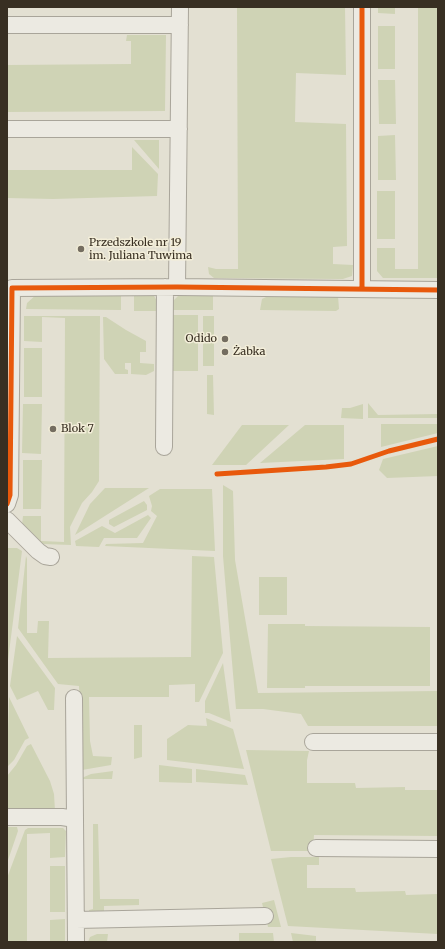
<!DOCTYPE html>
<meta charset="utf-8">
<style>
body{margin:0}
#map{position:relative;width:445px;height:949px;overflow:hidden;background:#e3e0d2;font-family:Merriweather,serif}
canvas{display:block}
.frame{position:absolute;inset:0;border:8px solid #382f22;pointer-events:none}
</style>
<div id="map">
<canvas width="445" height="949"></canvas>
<div class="frame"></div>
</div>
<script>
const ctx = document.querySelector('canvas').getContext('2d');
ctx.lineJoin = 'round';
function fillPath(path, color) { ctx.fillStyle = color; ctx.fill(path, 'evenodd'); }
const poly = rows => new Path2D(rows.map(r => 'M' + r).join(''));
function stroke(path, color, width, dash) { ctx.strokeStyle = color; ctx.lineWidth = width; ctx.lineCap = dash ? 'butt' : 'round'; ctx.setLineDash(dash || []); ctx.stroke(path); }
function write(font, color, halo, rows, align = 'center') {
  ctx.font = font + ' Merriweather,serif'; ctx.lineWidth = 3; ctx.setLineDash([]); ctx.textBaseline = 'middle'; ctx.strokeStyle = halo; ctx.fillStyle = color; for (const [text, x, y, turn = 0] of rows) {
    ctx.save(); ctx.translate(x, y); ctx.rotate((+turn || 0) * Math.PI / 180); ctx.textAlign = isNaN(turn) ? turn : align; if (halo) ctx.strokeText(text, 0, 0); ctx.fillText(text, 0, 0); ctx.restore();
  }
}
fillPath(poly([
 [237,7,345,7,346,75,296,73,295,122,346,124,347,246,333,247,333,264,353,265,352,276,343,279,214,278,209,274,208,267,216,269,238,269],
 [378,7,395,7,395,14,378,13],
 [418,7,438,7,438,278,383,278,377,271,377,248,395,248,395,269,418,269],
 [378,26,395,26,395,69,378,69],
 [127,35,166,35,165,111,7,112,7,65,131,64,131,41,126,41],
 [378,80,395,80,396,124,379,124],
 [395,135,396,180,378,180,378,136],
 [134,140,159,140,159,169],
 [132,147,158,174,157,196,53,199,7,198,7,170,132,170],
 [377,191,395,191,395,239,377,239],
 [37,294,121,294,121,310,26,309,27,303],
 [134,294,154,296,159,304,159,311,134,311],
 [213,295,213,310,171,310,171,303,178,296],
 [270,295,338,296,339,309,336,311,260,310,262,299],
 [173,315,198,315,198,371,173,371],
 [24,316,100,316,99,481,92,492,82,503,70,527,71,545,43,544,22,525,23,516,41,516,41,541,64,542,65,318,42,317,42,342,24,341],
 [203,316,214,316,214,366,203,366],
 [103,317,106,317,126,330,146,341,146,352,140,352,140,363,154,364,154,371,146,375,131,374,131,363,125,363,125,369,128,370,128,374,115,374,104,359],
 [24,348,42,348,42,397,24,397],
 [207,375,213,375,214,415,207,414],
 [368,403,378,415,438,414,438,418,368,418],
 [23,404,42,404,41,454,22,453],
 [363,404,363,419,341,418,342,408,350,408],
 [381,424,438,424,438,433,381,447],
 [242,425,289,425,246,465,212,465],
 [305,425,344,425,344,459,260,463],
 [438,446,438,476,387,478,379,470,383,459],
 [23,460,42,460,41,509,23,509],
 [223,485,233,491,235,560,258,693,438,691,438,726,308,726,301,714,263,709,236,709,223,556],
 [105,488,149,488,75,535,90,504],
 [160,489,212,489,215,551,105,546,106,544,143,543,157,516,151,511,152,506,149,496],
 [144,501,147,505,147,510,114,527,109,524,109,520],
 [148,515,151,518,137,538,104,538,99,547,76,546,75,541,102,526,115,533],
 [7,548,17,548,22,551,7,668],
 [26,556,27,559,27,633,37,633,38,621,49,621,48,658,191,657,192,556,214,557,223,653,199,702,195,702,195,684,169,685,169,697,89,697,90,741,93,756,112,757,111,765,82,770,79,686,58,684,18,628],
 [259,577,287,577,287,615,259,615],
 [268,624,305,624,305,626,430,627,430,686,305,686,305,688,267,688],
 [17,636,55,688,54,710,48,710,38,691,17,700,10,686],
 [223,663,231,722,209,713,205,713,205,701],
 [9,697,29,738,25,740,14,760,7,767],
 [206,718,233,729,244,769,167,760,167,739,188,725,207,726],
 [134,725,142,725,142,757,134,759],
 [31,744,50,781,54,794,55,811,7,810,7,776,16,765,27,746],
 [246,750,309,751,307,760,307,783,355,783,356,788,405,787,405,790,438,790,438,836,314,835,313,851,271,851],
 [159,765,192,769,192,783,159,782],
 [196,769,245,775,248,785,196,782],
 [113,771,112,779,82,779,84,777,91,774],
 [93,824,98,824,100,899,139,899,139,905,104,906,104,915,89,917,89,910,93,909],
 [7,827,17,827,18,831,7,863],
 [28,828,63,828,66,831,65,857,50,858,50,833,27,834,27,942,7,942,7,878,25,830],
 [291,857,319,857,319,865,307,865,307,888,355,888,356,892,405,891,406,895,438,894,438,934,288,926,271,859],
 [50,866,65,866,65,912,50,912],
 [274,900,281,927,268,927,262,903],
 [65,919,65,942,50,942,50,920],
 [239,933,273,933,274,942,239,942],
 [291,933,316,936,316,942,293,942],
 [97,934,108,934,107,942,88,942,90,937]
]), '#cfd3b5');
const minor = poly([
 [7,25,180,25],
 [7,129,179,129],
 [177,287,180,7],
 [362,289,362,7],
 [164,447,165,287],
 [7,504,10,495,12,288,177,287,438,290],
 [7,520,38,551,45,556,51,557],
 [74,698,75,819],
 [313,742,438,742],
 [7,817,62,817,75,819,76,942],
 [316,848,438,849],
 [76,920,265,916]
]);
stroke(minor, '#a9a59a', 18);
stroke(minor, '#eceae2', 16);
stroke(poly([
 [362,289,362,7],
 [217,474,326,467,351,464,389,451,438,439],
 [7,504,10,495,12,288,177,287,438,290]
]), '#e8590c', 5);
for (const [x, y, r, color] of [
 [81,249,4,"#746d60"],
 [225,339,4,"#746d60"],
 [225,352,4,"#746d60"],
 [53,429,4,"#746d60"]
]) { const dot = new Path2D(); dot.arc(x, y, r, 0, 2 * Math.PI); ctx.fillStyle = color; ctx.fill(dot); stroke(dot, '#f3eed9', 1.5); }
write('11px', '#382f22', '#f3eed9', [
 ["Przedszkole nr 19",89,243],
 ["im. Juliana Tuwima",89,256],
 ["Odido",217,339,"right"],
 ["Żabka",233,352],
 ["Blok 7",61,429]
], 'left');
</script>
